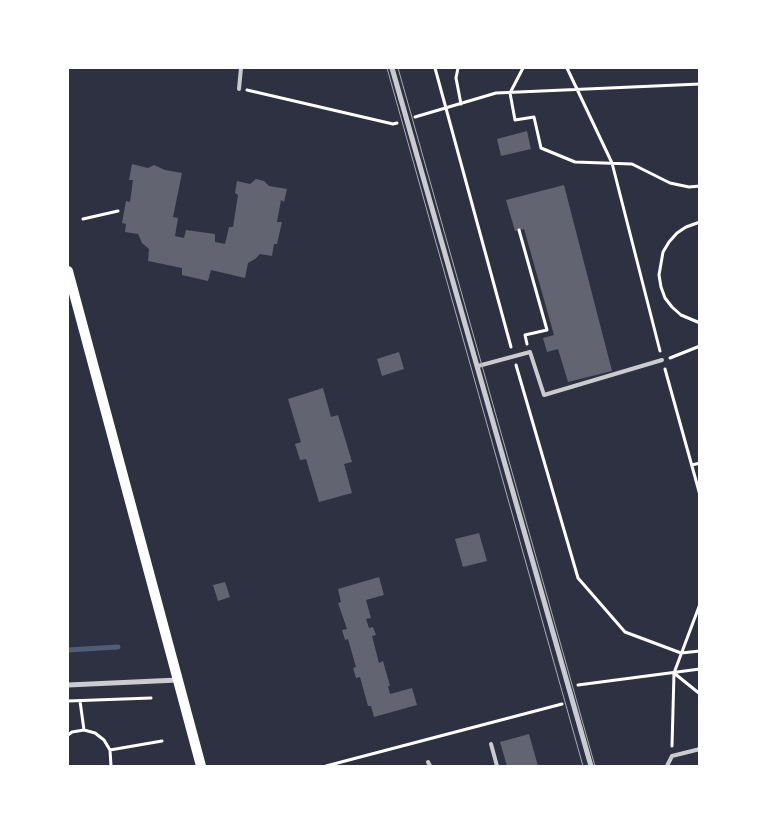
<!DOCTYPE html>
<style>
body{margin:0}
#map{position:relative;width:767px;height:834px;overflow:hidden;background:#2d3142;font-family:"DM Sans",sans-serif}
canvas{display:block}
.frame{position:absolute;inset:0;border:69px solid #fff;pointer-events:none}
</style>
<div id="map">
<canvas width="767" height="834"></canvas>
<div class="frame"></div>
</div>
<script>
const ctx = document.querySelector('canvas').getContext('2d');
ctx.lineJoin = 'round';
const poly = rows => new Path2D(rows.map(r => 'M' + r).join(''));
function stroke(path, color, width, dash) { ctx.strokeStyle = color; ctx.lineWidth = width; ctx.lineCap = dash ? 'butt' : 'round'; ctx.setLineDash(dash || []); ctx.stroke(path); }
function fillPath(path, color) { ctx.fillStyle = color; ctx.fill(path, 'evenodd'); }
stroke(poly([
 [68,650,118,647]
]), '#4f5d75', 5);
fillPath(poly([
 [527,131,531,149,501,156,497,139],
 [132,164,148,168,154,165,165,170,182,173,173,217,178,218,175,236,184,238,186,230,215,234,215,242,225,244,229,227,233,227,238,195,235,193,237,181,250,184,256,179,264,181,269,186,287,189,284,202,281,200,277,222,282,222,277,244,274,244,272,256,260,254,255,259,248,263,245,278,211,270,208,281,182,275,182,268,148,261,149,249,142,243,138,234,125,232,126,224,122,223,126,201,130,202,133,180,129,180],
 [564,185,612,371,568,382,558,349,547,352,543,338,554,335,524,229,515,231,506,200],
 [399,352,404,369,382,376,377,359],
 [323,388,331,417,338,415,352,462,344,464,352,493,319,502,306,459,300,460,295,444,301,442,288,399],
 [479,533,487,561,463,567,455,539],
 [379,577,384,595,366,600,371,618,366,619,369,628,373,627,376,635,372,636,379,663,383,661,390,686,388,686,390,694,412,688,417,705,374,717,371,706,368,706,360,677,356,678,353,668,356,667,348,639,345,640,342,630,347,629,338,603,341,602,338,589],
 [225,582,230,597,218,601,213,585],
 [529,734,538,766,507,766,500,742]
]), '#626471');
stroke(poly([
 [435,68,511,347],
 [458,68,456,78,461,104],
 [523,68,510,93,515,120,534,117,541,148,575,162,632,164,670,183,689,187,700,186],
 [567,68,612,163,660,351],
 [247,90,393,124,397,123],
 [415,117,496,93,700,84],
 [83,219,118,211],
 [700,222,686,227,677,233,669,242,663,252,659,275,661,287,665,298,672,307,681,315,700,323],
 [519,230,547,330,525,335,527,344],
 [670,358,700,346],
 [516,365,578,578,625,632,681,653,700,651],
 [665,369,700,495],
 [692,465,700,463],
 [674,673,700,694],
 [578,685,700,669],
 [68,701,151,698],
 [80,701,84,730],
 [68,735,72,732,84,730,95,733,104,740,110,750,111,766],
 [672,746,674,673,700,604],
 [110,750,162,741],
 [326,766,562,704]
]), '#fff', 3);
stroke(poly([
 [239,89,241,68],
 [478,366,530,352,544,395,662,360],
 [491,744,497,766],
 [428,762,430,766],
 [667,766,672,756,700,749]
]), '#caccd0', 4);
stroke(poly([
 [392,68,591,766],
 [68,685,178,680]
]), '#caccd0', 5);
stroke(poly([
 [68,271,201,766]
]), '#fff', 10);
stroke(poly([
 [387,68,583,766],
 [398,68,595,766]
]), '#abadb3', 1);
</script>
